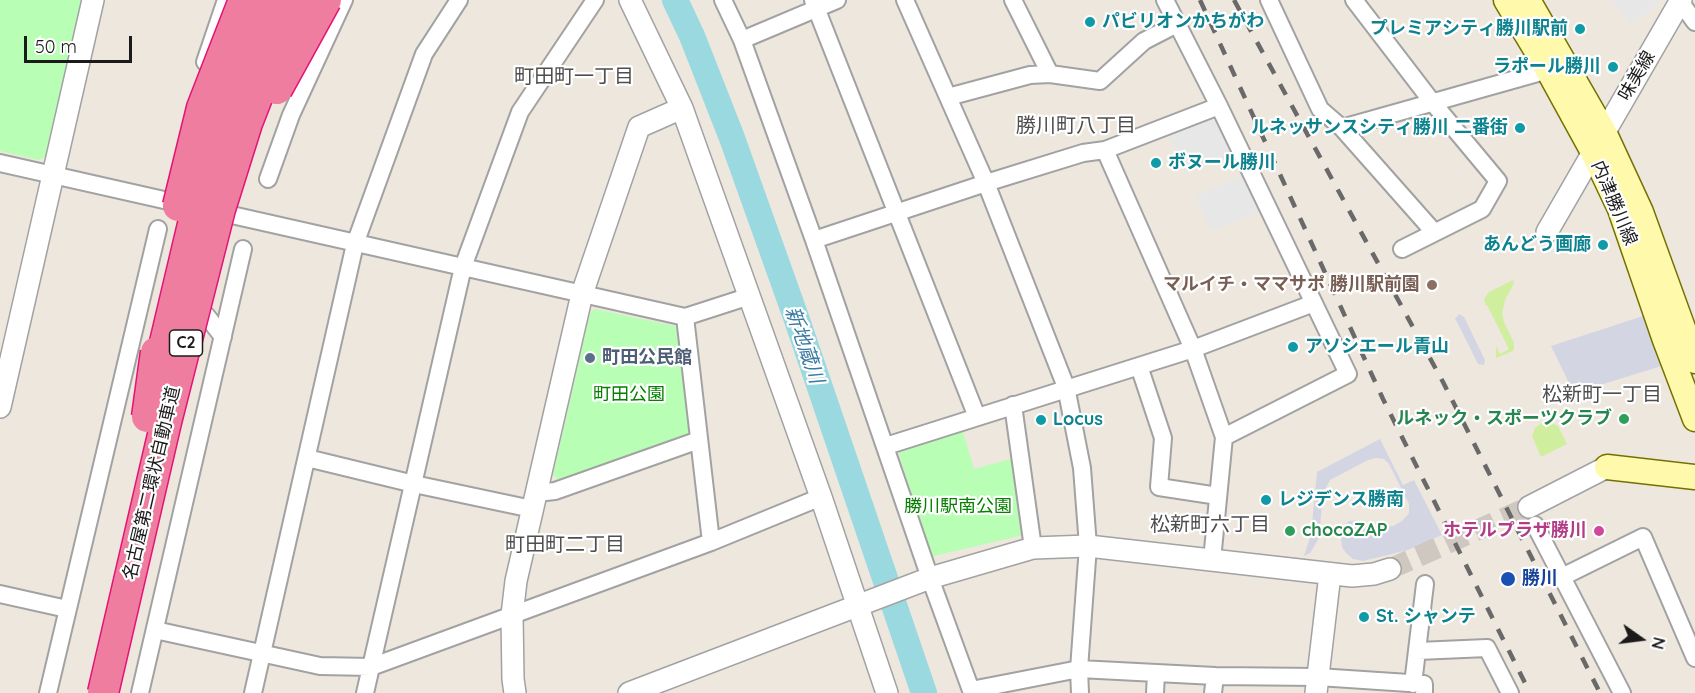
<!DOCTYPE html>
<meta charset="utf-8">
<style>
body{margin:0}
#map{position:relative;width:1695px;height:693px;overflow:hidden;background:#eee7de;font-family:Quicksand,sans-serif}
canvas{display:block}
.north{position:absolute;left:1611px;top:609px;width:60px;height:60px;-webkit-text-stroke:4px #fff;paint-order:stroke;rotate:104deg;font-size:16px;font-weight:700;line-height:24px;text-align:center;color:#1b1b1b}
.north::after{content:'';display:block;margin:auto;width:21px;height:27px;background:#1b1b1b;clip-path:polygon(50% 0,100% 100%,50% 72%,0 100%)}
.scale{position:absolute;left:24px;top:36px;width:108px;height:27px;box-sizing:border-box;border:3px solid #1b1b1b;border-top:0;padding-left:8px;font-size:18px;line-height:21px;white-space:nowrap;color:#1b1b1b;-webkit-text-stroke:4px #fff;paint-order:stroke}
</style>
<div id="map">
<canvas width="1695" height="693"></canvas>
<div class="north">N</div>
<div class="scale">50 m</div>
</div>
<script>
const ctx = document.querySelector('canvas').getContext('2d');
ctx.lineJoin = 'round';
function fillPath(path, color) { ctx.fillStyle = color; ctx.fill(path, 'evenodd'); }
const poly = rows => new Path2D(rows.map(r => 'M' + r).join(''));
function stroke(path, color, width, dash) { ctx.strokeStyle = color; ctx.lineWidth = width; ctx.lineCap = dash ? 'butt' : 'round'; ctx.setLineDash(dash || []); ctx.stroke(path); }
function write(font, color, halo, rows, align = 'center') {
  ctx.font = font + ' Quicksand,"Noto Sans JP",sans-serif'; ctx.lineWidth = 4.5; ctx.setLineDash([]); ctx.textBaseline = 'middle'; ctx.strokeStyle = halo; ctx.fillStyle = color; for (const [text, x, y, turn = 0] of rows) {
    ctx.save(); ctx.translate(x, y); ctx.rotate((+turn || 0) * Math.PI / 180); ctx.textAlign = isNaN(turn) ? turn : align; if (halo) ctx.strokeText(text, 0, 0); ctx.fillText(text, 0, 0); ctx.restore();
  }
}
fillPath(poly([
 [1513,280,1514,283,1505,300,1502,314,1504,322,1514,343,1514,348,1513,351,1496,358,1496,346,1500,354,1509,349,1487,305,1486,306,1484,299,1489,292],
 [1544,421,1550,422,1558,426,1567,444,1541,457,1532,436,1535,428]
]), '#cfee9e');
fillPath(poly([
 [0,0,82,0,45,157,39,160,0,151],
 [595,309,675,326,678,331,691,429,687,435,561,482,553,475,590,313],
 [962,429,974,469,1011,459,1023,535,930,557,898,450]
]), '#b8feb5');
fillPath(poly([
 [1611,0,1662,0,1632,25],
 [1218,110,1236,151,1185,173,1168,133],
 [1249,173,1264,209,1211,231,1196,196]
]), '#e7e7e7');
fillPath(poly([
 [1459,314,1464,317,1485,360,1484,365,1478,364,1457,322,1455,319],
 [1646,315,1665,365,1574,393,1551,346],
 [1380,439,1403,485,1414,480,1442,535,1408,550,1363,561,1353,559,1346,553,1342,547,1341,538,1343,526,1349,521,1356,520,1369,526,1393,526,1402,521,1409,513,1409,504,1389,464,1384,459,1376,458,1368,460,1330,480,1323,494,1319,538,1310,553,1304,556,1311,534,1317,472]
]), '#d3d5e3');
stroke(poly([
 [675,0,692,36,732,138,797,320,924,693]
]), '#9ad9e0', 26);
stroke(poly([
 [1390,569,1529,507]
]), '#cec8c1', 21, [21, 10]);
const minor = poly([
 [723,0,742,40,814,240,930,578,972,693],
 [813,0,977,417],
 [905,0,986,183,1066,387,1082,468,1088,546,1079,669,1080,693],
 [1013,0,1050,74],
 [1269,0,1320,109,1342,128,1434,232],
 [1354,0,1433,103,1498,181,1482,209,1402,249],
 [1679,0,1695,22],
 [742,40,837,0],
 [205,62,226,0],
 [948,97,1030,75,1050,74,1100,81,1144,41,1177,24],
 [1219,106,1348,374,1224,437],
 [1342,128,1548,70],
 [1105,150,1193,349,1224,437,1212,560],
 [0,163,186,205],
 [268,179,291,115,344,0],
 [214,211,685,317,750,296],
 [814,240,986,183,1083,153,1105,150,1219,106,1165,0],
 [206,315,223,337],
 [685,317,711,542],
 [1139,366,1163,438,1159,487,1218,496],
 [1013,405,1033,548],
 [886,446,1193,349,1314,303],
 [307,458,414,484,532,509],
 [536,493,555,491,699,440],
 [1535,525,1562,577],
 [0,594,67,609],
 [155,630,320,666,371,667,711,542,821,497],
 [1418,651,1487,648,1510,693],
 [1413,684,1425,584],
 [971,690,1079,669,1215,676],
 [48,693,158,229],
 [140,693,243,249],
 [253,693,355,244,424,54,459,0],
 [365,693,463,267,520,112,595,0],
 [1155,693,1156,674],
 [1213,693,1215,676,1318,677,1424,684,1424,693],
 [1622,693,1562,577,1643,537,1695,658]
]);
const tertiary = poly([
 [630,0,682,108,821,497,887,693],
 [1547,232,1681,0],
 [0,407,93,0],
 [1529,507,1607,467],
 [515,693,513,679,512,615,516,581,582,294,639,127,682,108],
 [629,693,930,578,1033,548,1088,546,1352,576,1374,574,1390,569],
 [1316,693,1330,574]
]);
const secondary = poly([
 [1506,0,1548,70,1593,152,1620,209,1665,340,1695,419],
 [1528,0,1604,132,1641,212,1695,361],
 [1607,467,1695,477]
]);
stroke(minor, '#a2a2a2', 20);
stroke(tertiary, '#a2a2a2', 24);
stroke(secondary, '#737100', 27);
stroke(minor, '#fff', 16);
stroke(tertiary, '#fff', 21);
stroke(secondary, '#fff9ab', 24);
stroke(poly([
 [1200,0,1383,399,1530,693],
 [1234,0,1443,382,1600,693]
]), '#696969', 4.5, [12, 12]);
const motorwayBridge = poly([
 [277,89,326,0],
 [178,206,202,108,244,0],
 [158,372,199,199,222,124,270,0],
 [147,417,156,352],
 [103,693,166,422,220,209,247,123,295,0]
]);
stroke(motorwayBridge, '#e41375', 33, []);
stroke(motorwayBridge, '#ee7da0', 30);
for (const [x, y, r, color] of [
 [1090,22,6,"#0f9aa8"],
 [1580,29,6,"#0f9aa8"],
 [1613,67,6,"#0f9aa8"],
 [1520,128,6,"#0f9aa8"],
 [1156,163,6,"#0f9aa8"],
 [1603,245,6,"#0f9aa8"],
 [1432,285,6,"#8d6e63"],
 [1293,347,6,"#0f9aa8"],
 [590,358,6,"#5c6f8a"],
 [1624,419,6,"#2e9e5b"],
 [1041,420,6,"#0f9aa8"],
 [1266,500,6,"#0f9aa8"],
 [1290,531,6,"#2e9e5b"],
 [1599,531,6,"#d1479c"],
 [1508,579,8,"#1a4fb4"],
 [1364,617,6,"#0f9aa8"]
]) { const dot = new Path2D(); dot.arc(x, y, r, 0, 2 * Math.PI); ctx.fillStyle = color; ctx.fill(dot); stroke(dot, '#fff', 2); }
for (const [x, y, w] of [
 [186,343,33]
]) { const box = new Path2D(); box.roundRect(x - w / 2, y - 13, w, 26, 4.5); ctx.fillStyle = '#fff'; ctx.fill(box); stroke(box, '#1b1b1b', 1.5); }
write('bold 16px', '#1b1b1b', null, [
 ["C2",186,343]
]);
write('bold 18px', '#0d838f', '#fff', [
 ["パビリオンかちがわ",1102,22],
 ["プレミアシティ勝川駅前",1568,29,"right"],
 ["ラポール勝川",1601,67,"right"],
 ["ルネッサンスシティ勝川 二番街",1508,128,"right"],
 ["ボヌール勝川",1168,163],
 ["あんどう画廊",1591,245,"right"],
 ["アソシエール青山",1305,347],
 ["Locus",1053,420],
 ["レジデンス勝南",1278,500],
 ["St. シャンテ",1376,617]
], 'left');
write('18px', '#1b1b1b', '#fff', [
 ["味美線",1637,76,-60],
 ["内津勝川線",1614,203,67],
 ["名古屋第二環状自動車道",152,483,-77]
]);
write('bold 18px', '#785e54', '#fff', [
 ["マルイチ・ママサポ 勝川駅前園",1420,285]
], 'right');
write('bold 18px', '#4e5e75', '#fff', [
 ["町田公民館",602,358]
], 'left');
write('18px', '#078001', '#fff', [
 ["町田公園",629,395],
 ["勝川駅南公園",958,507]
]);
write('bold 18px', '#27864d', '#fff', [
 ["ルネック・スポーツクラブ",1612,419],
 ["chocoZAP",1302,531,"left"]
], 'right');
write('bold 18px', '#b23c85', '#fff', [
 ["ホテルプラザ勝川",1587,531]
], 'right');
write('bold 18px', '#164399', '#fff', [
 ["勝川",1522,579]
], 'left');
write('20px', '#4e4e4e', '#fff', [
 ["町田町一丁目",574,77],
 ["勝川町八丁目",1076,126],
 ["松新町一丁目",1602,395],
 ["松新町六丁目",1210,525],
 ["町田町二丁目",565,545]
]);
write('italic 20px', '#3b7ba1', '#fff', [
 ["新地蔵川",804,345,71]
]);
</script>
